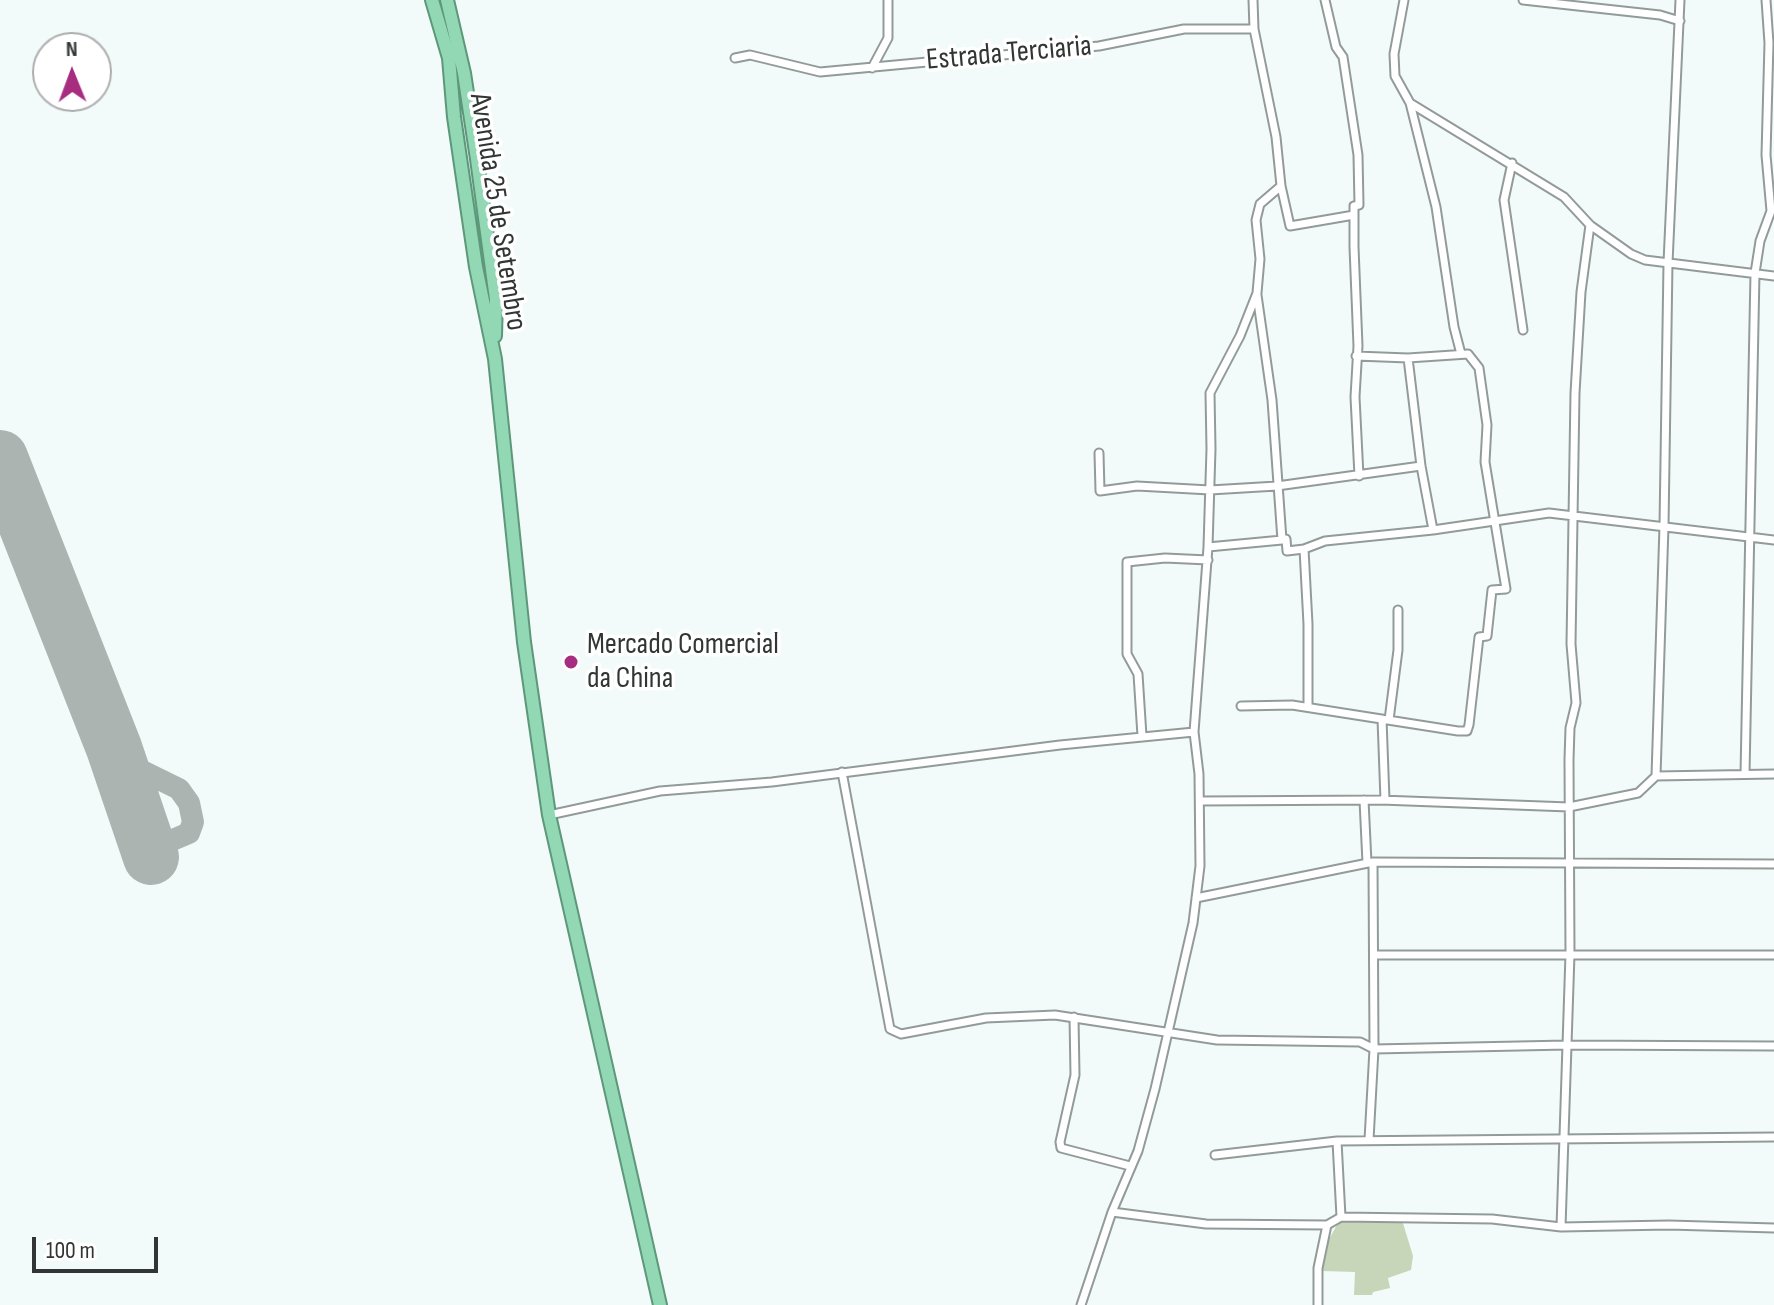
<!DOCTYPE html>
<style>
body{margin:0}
#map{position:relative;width:1774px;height:1305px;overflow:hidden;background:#f2fbfa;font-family:"Sofia Sans Condensed",sans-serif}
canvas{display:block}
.north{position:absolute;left:32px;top:32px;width:80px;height:80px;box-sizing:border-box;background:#fff;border:2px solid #adaeae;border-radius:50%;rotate:359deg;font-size:22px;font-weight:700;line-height:32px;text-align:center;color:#313534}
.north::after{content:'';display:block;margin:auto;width:28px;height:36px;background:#a72d81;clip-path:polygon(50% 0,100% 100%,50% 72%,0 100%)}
.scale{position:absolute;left:32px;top:1237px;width:126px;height:36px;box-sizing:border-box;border:4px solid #313534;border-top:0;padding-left:10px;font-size:24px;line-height:28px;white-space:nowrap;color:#313534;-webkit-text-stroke:6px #fff;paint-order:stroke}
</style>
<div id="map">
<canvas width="1774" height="1305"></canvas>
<div class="north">N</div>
<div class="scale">100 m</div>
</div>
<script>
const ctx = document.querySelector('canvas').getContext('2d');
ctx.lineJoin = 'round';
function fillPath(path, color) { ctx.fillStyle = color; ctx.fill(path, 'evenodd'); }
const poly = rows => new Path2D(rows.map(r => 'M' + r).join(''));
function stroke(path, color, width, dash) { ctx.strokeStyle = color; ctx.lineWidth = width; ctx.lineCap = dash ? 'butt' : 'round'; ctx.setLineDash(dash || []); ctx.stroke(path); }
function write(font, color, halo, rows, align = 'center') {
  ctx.font = font + ' "Sofia Sans Condensed",sans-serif'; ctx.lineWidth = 7; ctx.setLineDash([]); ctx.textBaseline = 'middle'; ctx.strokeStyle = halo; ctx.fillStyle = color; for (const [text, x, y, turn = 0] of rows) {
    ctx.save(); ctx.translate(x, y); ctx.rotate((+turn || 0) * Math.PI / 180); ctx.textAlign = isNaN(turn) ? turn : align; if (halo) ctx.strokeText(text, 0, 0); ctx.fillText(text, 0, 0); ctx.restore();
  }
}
fillPath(poly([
 [1345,1220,1402,1220,1413,1256,1411,1270,1388,1278,1390,1288,1373,1292,1372,1295,1354,1295,1355,1272,1322,1271,1327,1243,1338,1223]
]), '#c7d6b8');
stroke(poly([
 [114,748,124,762,179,789,189,803,193,822,189,833,149,850]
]), '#acb4b2', 22);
stroke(poly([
 [0,458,114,748,151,857]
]), '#acb4b2', 56);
const minor = poly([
 [1325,0,1336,47,1343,57,1358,155,1359,205,1354,206,1354,247,1358,346,1355,397,1359,476],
 [1404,0,1394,54,1395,76,1410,103,1564,197,1590,225,1631,254,1645,260,1774,276],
 [1523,0,1660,15,1680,21],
 [1254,29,1276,137,1281,186,1290,226,1354,215],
 [735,58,750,55,820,72,1099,46,1184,29,1254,29,1253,0],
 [872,68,888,38,888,0],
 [1410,103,1436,207,1454,327,1461,354],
 [1512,163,1504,200,1523,330],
 [1257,295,1272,400,1282,540,1286,539,1287,551,1304,549],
 [1408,358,1421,466,1433,530],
 [1099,453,1100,491,1137,486,1210,490,1277,486,1421,466],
 [1208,547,1282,540],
 [1241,706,1292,705,1458,731,1467,731,1469,725,1479,637,1487,636,1492,590,1506,589,1485,462,1487,425,1479,368,1468,354,1408,358,1356,356],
 [1308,707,1308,624,1304,549,1325,541,1433,530,1549,513,1774,540],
 [1382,719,1385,800],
 [1389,720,1398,650,1398,610],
 [1142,736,1138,674,1127,654,1127,562,1165,558,1208,560],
 [842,772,890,1029,901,1034,986,1018,1055,1015,1217,1040,1360,1042,1374,1049,1567,1045,1774,1046],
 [1745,774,1755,273,1760,241,1771,211,1766,155,1769,43,1766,0],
 [1656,776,1774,774],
 [1364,800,1367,863],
 [1200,801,1381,800,1569,807,1638,793,1656,776,1664,526,1668,263,1680,0],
 [549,815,660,791,772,782,1060,745,1194,732],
 [1196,898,1373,862,1774,864],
 [1374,955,1774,955],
 [1074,1017,1075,1075,1060,1142,1061,1148,1130,1166],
 [1369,1140,1374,1049,1373,862],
 [1215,1155,1337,1141,1774,1137],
 [1112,1212,1206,1224,1327,1225],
 [1341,1217,1492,1219,1561,1227,1669,1225,1774,1228],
 [1561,1227,1570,954,1569,760,1570,728,1576,703,1571,644,1575,393,1581,292,1590,225],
 [1081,1305,1112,1212,1138,1151,1155,1089,1193,923,1200,866,1199,774,1194,732,1208,547,1211,449,1210,393,1240,336,1257,293,1260,259,1256,220,1260,204,1281,186],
 [1318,1305,1318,1268,1327,1225,1341,1217,1337,1141]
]);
const trunk = poly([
 [432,0,449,58,454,117,476,267,495,359,524,642,549,815,660,1305],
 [447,0,464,73,477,159,496,299,495,336]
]);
stroke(minor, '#939b9a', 11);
stroke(trunk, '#5e987b', 16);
stroke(minor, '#fff', 7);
stroke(trunk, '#92d8b4', 12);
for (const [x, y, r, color] of [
 [571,662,8,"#a72d81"]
]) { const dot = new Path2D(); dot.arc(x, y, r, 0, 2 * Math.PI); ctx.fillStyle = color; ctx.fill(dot); stroke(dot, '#fff', 3); }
write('30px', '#313534', '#fff', [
 ["Estrada Terciaria",1009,54,-5],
 ["Avenida 25 de Setembro",497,212,81]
]);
write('30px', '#313534', '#fff', [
 ["Mercado Comercial",587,645],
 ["da China",587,679]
], 'left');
</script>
